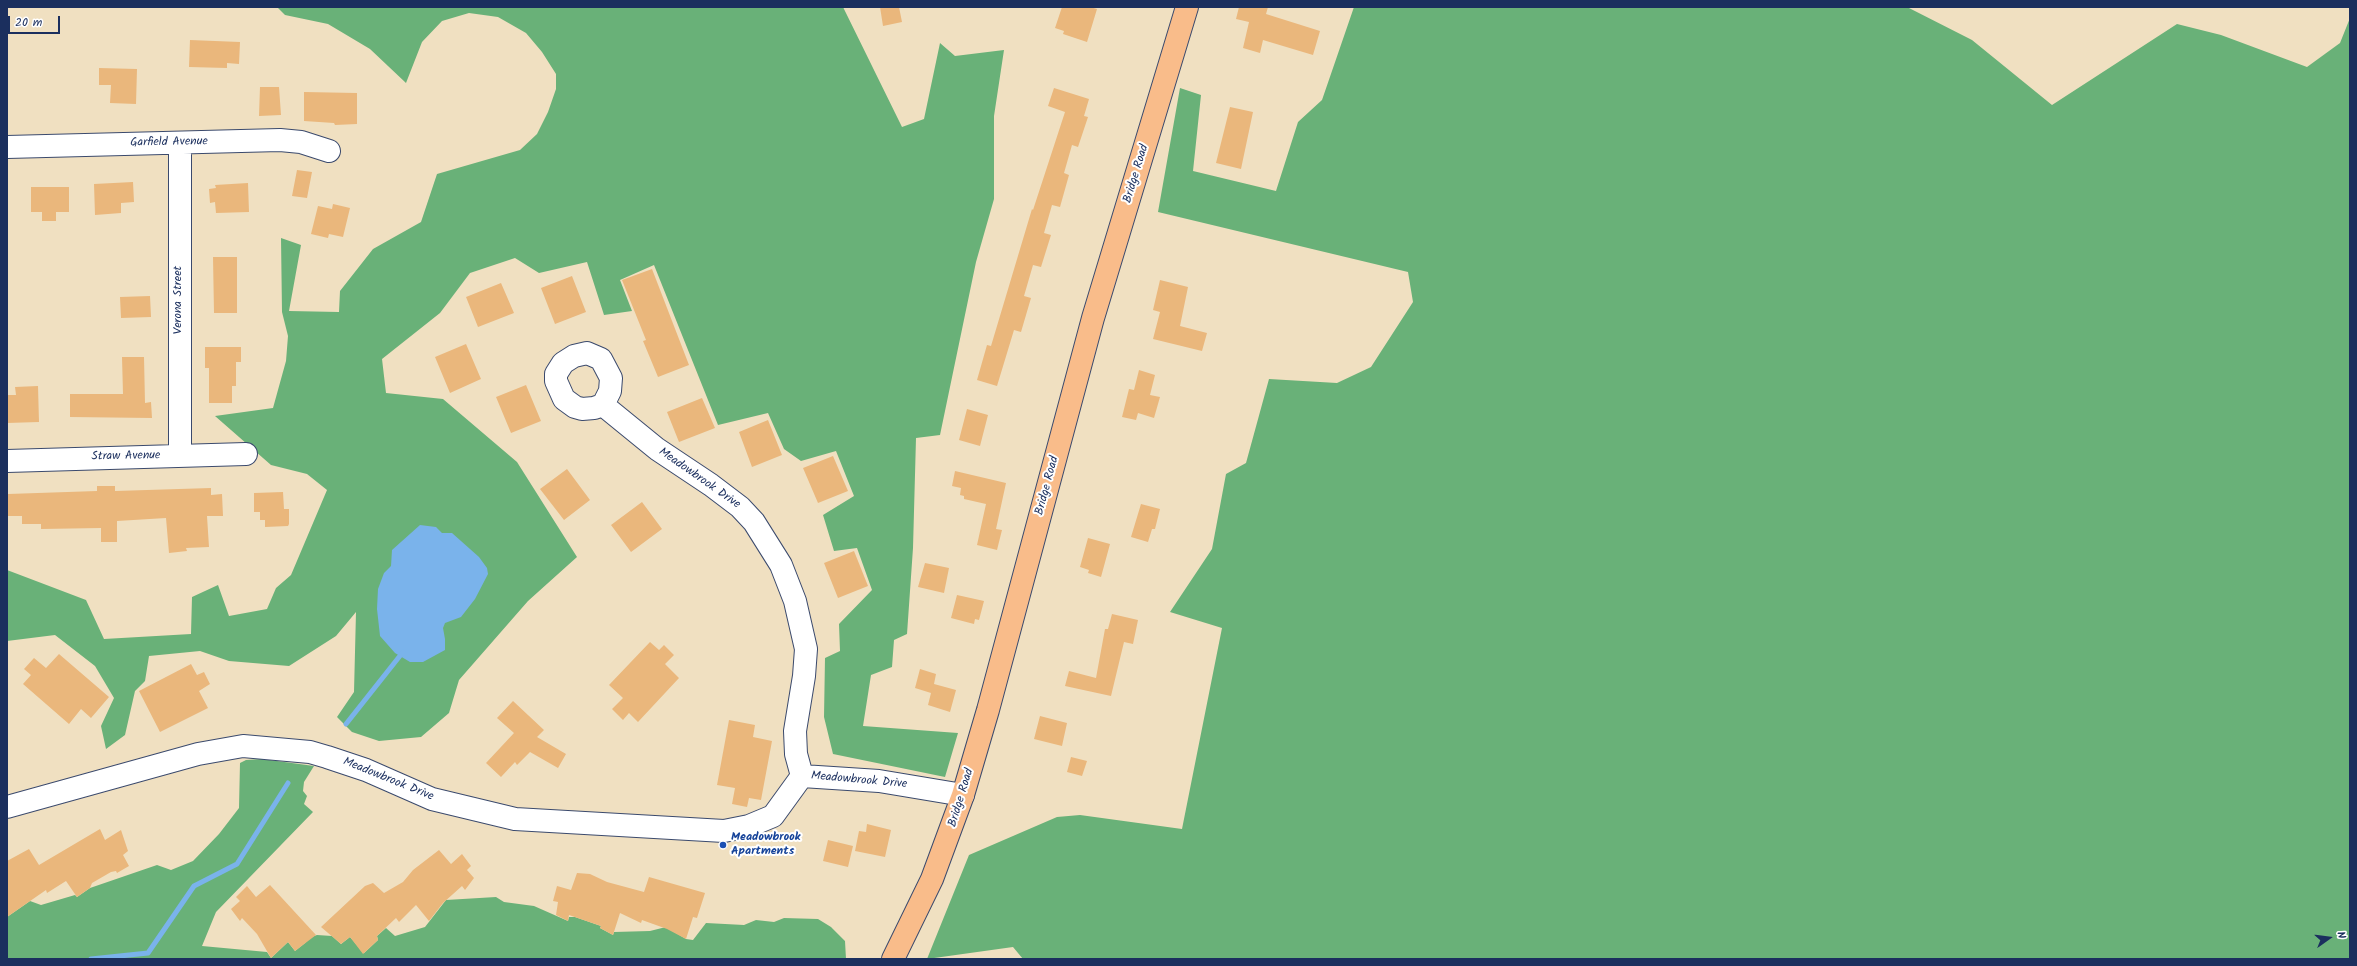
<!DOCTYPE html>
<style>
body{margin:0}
#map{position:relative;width:2357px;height:966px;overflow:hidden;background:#f0e0c1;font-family:Kalam,sans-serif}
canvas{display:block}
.frame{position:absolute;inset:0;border:8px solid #1b2f5e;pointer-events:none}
.north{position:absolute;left:2309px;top:918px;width:40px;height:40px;-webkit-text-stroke:3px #fff;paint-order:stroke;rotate:76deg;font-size:11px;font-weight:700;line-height:16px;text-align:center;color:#1b2f5e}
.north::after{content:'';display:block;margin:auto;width:14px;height:18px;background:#1b2f5e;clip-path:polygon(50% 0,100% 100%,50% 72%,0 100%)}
.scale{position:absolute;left:8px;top:16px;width:52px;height:18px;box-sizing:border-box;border:2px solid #1b2f5e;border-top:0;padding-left:5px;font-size:12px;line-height:14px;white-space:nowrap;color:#1b2f5e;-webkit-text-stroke:3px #fff;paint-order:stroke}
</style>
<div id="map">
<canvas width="2357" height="966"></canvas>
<div class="frame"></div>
<div class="north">N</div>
<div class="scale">20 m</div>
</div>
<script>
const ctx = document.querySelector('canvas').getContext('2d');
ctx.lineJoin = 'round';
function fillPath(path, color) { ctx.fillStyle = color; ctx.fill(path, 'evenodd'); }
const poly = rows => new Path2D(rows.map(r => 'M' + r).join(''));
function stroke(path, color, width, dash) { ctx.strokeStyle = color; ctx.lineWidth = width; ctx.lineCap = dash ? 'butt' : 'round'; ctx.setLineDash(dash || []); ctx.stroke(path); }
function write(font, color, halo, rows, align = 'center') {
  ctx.font = font + ' Kalam,sans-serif'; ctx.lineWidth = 4; ctx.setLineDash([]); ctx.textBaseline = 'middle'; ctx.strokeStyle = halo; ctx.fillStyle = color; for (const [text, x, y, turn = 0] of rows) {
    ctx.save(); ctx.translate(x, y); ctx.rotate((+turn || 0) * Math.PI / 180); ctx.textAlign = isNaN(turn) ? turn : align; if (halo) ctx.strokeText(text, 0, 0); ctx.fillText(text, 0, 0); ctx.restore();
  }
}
fillPath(poly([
 [277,7,843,7,902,127,924,119,940,43,955,56,1004,50,994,116,994,199,976,262,940,435,916,438,913,548,907,634,894,640,892,667,871,675,863,726,958,733,945,777,833,754,824,717,825,658,840,651,839,624,872,590,857,548,834,551,823,515,854,496,836,451,801,461,784,449,768,413,718,425,654,265,620,280,632,311,604,315,587,262,539,273,515,258,470,273,440,313,382,359,386,393,443,399,517,462,577,557,528,601,459,680,449,713,421,737,379,741,352,732,337,717,354,692,356,612,336,636,289,666,229,661,200,651,149,656,145,681,135,691,125,735,106,749,101,726,114,698,95,666,55,635,7,641,7,570,86,600,104,639,191,634,192,597,218,585,229,616,267,609,276,588,291,575,327,490,307,474,271,465,215,416,273,408,286,361,288,336,282,312,281,238,301,245,289,311,339,312,340,291,373,249,421,222,437,174,520,150,537,134,548,112,556,89,556,74,542,52,526,33,498,17,469,13,442,21,422,42,406,83,370,49,328,24,285,15],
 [1354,7,1907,7,1972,40,2052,105,2177,24,2221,35,2307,67,2340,43,2350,18,2350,959,1023,959,1013,947,927,959,969,855,1057,817,1080,815,1182,829,1222,628,1170,612,1212,549,1226,474,1246,463,1269,379,1337,383,1371,367,1413,302,1408,272,1158,212,1180,88,1201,95,1193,171,1276,191,1298,122,1322,100],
 [262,759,314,766,304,782,303,791,307,796,304,804,313,812,216,912,202,946,267,952,271,958,288,942,295,951,305,943,308,938,317,935,332,936,341,944,350,937,364,953,378,940,377,936,386,928,395,936,425,927,446,900,496,897,504,902,534,906,568,921,569,917,575,917,601,926,600,928,613,935,614,932,650,931,666,927,686,939,693,940,706,923,744,925,756,920,774,922,784,918,818,919,831,927,845,941,846,959,7,959,7,917,30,901,41,905,75,895,77,897,90,888,157,865,171,870,193,861,219,834,239,808,240,763,246,760]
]), '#69b178');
fillPath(poly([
 [420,525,436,527,442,533,452,533,479,557,487,568,488,574,475,599,461,617,445,623,443,628,445,639,445,650,423,662,410,662,395,653,380,636,377,609,378,589,384,573,391,566,392,550]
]), '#7ab3eb');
stroke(poly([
 [346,724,403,652],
 [91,959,148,953,194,886,237,864,288,783]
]), '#7ab3eb', 5);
fillPath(poly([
 [880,7,899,7,902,22,883,26],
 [1062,7,1090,7,1097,9,1087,42,1063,34,1064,31,1055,28],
 [1239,7,1268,7,1266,14,1320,31,1313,55,1263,40,1260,53,1243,48,1249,22,1236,19],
 [190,40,240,42,239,64,227,63,227,68,189,67],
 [99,68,137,69,136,104,110,103,111,85,99,85],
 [260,87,279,87,281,115,259,116],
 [1054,88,1089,99,1084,116,1088,117,1078,147,1072,145,1064,173,1069,175,1060,207,1052,205,1044,233,1051,235,1041,267,1033,265,1024,296,1031,298,1021,332,1014,330,997,386,977,380,987,345,991,346,1032,209,1033,210,1065,112,1048,106],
 [304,92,357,93,357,124,335,125,334,123,304,121],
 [1230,107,1253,112,1241,169,1216,163],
 [297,170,312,172,307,198,292,196],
 [133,182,134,202,121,203,121,213,95,215,94,184],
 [248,183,249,212,216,213,215,202,210,203,209,189,216,188,215,185],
 [31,187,69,187,69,212,56,212,56,221,42,221,42,212,31,212],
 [333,204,350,208,343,237,329,234,328,238,311,234,318,206,332,209],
 [213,257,237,257,237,313,214,313],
 [652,269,689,365,658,377,643,341,646,340,622,280],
 [572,276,586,312,555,324,541,288],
 [1160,280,1188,287,1180,326,1207,333,1202,351,1153,339,1160,312,1153,310],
 [501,283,514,313,478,327,466,297],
 [150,296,151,317,121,318,120,297],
 [466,344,481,379,450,393,435,357],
 [205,347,241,347,241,362,236,362,236,386,232,386,232,403,209,403,209,368,205,368],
 [122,357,144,357,145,403,151,402,152,418,70,417,70,394,123,394],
 [1139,370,1155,375,1150,395,1160,397,1154,418,1138,413,1136,420,1122,417,1129,389,1134,390],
 [526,385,541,421,511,433,496,397],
 [38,386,39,422,7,423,7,395,16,395,15,387],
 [702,398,715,428,679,442,667,412],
 [967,409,988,415,980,446,959,440],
 [768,420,782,455,752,467,739,432],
 [833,456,848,491,818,503,803,468],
 [567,469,590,500,564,520,540,489],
 [955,471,1006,483,996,529,1002,530,997,550,977,545,986,504,964,499,964,496,960,495,961,488,952,486],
 [97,486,115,486,115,491,211,488,211,495,222,494,223,516,207,516,209,547,186,548,187,551,169,553,166,518,117,521,117,542,101,542,101,528,41,529,41,524,22,524,22,516,7,516,8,494,97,491],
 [283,492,284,509,289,509,289,524,288,526,265,527,265,520,260,520,260,512,254,512,254,493],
 [642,502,662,529,631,552,611,525],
 [1141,504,1160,509,1155,529,1152,529,1148,542,1131,537],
 [1088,538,1110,544,1101,577,1088,573,1089,570,1080,567],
 [854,551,868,586,838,598,824,563],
 [925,563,949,568,944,593,918,587],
 [957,595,984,601,979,620,975,619,974,624,951,618],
 [1112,614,1138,620,1133,644,1124,642,1111,696,1065,686,1069,671,1096,678,1105,629,1108,629],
 [650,642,659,650,664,645,674,655,665,664,679,678,638,722,629,713,623,720,612,709,623,698,609,685],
 [59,654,109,697,91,718,81,709,69,724,23,684,31,675,24,669,34,658,46,668],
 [191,664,197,675,204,672,210,684,199,691,208,708,160,732,139,691],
 [920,669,936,674,934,684,956,690,950,712,928,705,931,693,915,688],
 [513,701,544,730,537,737,566,754,558,768,530,752,517,765,515,762,501,777,486,763,514,733,497,718],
 [1040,716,1067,723,1062,746,1034,739],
 [729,720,755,725,753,737,772,741,761,800,749,798,747,807,732,804,735,788,717,785],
 [1071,757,1087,761,1082,776,1067,772],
 [867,824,891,830,885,857,855,851,859,831,866,832],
 [100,829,105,840,121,830,128,851,123,855,129,866,117,873,116,871,111,872,92,883,90,888,77,897,66,881,47,893,46,890,7,917,7,861,29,849,39,865],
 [828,840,853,846,848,867,823,861],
 [439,850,451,864,462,854,471,866,467,870,474,878,465,890,462,886,443,903,429,921,416,905,399,922,396,918,377,936,378,940,363,954,350,937,341,944,321,927,365,886,373,883,384,893,403,882,413,870],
 [577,873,590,874,607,882,644,892,649,877,705,893,697,918,693,917,686,939,667,929,642,920,641,923,620,913,613,935,600,928,601,926,569,915,568,921,556,915,558,902,553,901,557,886,571,890],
 [270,885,316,935,295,951,288,942,271,958,257,934,242,918,240,921,231,909,240,901,236,897,247,886,256,897]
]), '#eab77c');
const minor = poly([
 [7,147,280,140,301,142,329,151],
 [603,405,594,408,582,409,575,407,564,399,556,381,556,374,563,363,574,356,587,353,601,359,611,378,610,391,603,405,657,449,711,485,740,507,754,522,781,565,795,601,806,649,804,676,795,731,796,754,802,776],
 [180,456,180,144],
 [7,461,246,454],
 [7,807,198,754,243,746,310,752,327,757,366,770,432,799,515,819,724,831,749,826,773,816,802,776,879,781,963,795]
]);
const major = poly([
 [893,959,932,879,963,795,988,710,1093,318,1187,7]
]);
stroke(minor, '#3b4a6d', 24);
stroke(major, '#3b4a6d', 24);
stroke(minor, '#fff', 22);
stroke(major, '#f9bc8a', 22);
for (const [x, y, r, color] of [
 [723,845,4,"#1a4fb4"]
]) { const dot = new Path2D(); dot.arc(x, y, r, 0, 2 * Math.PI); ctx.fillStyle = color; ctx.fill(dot); stroke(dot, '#fff', 1.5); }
write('12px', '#1b2f5e', '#fff', [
 ["Garfield Avenue",169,143,-1],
 ["Bridge Road",1137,174,-73],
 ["Verona Street",179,300,-90],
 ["Straw Avenue",126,457,-1],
 ["Meadowbrook Drive",699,479,35],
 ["Bridge Road",1048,486,-75],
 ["Meadowbrook Drive",388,780,22],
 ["Meadowbrook Drive",859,781,5],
 ["Bridge Road",962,798,-73]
]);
write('bold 12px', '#164399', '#fff', [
 ["Meadowbrook",731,838],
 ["Apartments",731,852]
], 'left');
</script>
